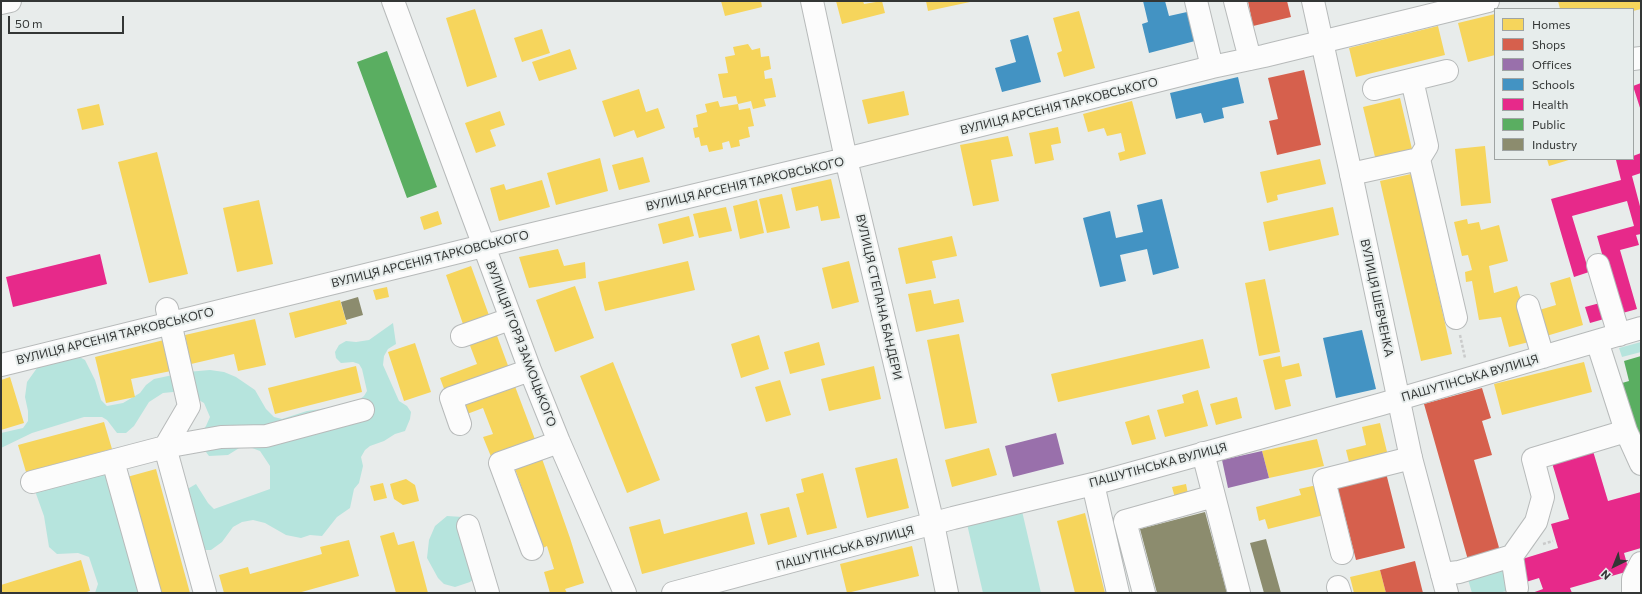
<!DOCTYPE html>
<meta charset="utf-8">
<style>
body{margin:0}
#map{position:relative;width:1642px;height:594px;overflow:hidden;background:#e8eceb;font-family:Commissioner,sans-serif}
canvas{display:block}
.frame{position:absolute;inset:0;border:2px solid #333635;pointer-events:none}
.legend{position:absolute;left:1494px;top:8px;width:140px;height:152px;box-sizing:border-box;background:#e7edec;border:1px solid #9fa4a3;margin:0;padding:5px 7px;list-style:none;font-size:12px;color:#333635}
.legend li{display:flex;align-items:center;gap:8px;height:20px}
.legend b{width:20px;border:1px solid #9fa4a3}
.north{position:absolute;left:1594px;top:546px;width:40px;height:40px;-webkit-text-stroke:3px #e7edec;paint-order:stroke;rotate:223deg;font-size:11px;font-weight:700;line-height:16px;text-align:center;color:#333635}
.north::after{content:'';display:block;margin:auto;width:14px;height:18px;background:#333635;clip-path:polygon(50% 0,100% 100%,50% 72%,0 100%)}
.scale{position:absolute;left:8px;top:16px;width:116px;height:18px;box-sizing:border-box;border:2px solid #333635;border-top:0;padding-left:5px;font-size:12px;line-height:14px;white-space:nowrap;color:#333635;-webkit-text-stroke:3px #e7edec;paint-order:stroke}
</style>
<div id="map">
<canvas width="1642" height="594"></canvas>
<div class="frame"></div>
<ul class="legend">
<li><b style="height:11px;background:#f6d55c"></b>Homes</li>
<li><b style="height:11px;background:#d6604d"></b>Shops</li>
<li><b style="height:11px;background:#9970ab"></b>Offices</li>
<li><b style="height:11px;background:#4393c3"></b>Schools</li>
<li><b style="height:11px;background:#e7298a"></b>Health</li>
<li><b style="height:11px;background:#5aae61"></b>Public</li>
<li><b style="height:11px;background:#8c8c6e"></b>Industry</li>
</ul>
<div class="north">N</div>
<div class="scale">50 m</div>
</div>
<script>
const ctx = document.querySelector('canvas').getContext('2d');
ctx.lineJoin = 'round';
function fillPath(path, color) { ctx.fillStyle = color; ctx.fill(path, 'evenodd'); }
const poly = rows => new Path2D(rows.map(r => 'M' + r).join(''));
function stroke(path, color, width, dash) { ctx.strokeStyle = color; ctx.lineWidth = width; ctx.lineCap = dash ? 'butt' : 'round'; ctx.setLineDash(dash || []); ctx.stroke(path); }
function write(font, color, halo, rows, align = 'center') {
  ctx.font = font + ' Commissioner,sans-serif'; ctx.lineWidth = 4; ctx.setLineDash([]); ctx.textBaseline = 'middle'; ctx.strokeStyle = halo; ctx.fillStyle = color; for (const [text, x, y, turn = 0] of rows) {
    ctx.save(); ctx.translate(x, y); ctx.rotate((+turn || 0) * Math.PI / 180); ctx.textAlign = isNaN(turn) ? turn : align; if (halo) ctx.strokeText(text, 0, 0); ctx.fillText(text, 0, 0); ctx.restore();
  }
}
fillPath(poly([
 [393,323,396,344,388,349,384,356,383,365,399,401,407,406,411,412,410,419,405,431,395,434,384,441,370,446,365,450,361,457,363,466,359,483,354,489,350,508,337,517,322,536,310,535,301,538,286,535,265,523,253,520,242,522,233,527,222,542,211,550,195,550,179,494,196,484,208,503,214,509,270,489,270,466,260,451,244,445,228,455,209,456,203,448,200,434,206,426,210,417,204,403,183,391,163,393,149,402,134,426,126,433,117,433,107,420,102,417,84,417,32,433,1,448,1,433,23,428,28,421,28,411,25,397,27,382,37,368,44,363,76,355,85,360,95,380,101,400,107,406,123,403,140,393,146,385,154,379,187,372,210,370,224,372,236,377,255,390,266,409,274,417,282,419,307,411,327,408,360,399,364,396,367,391,362,369,359,364,353,362,341,363,336,358,335,352,339,345,346,341,356,342,369,340],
 [1641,342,1641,352,1622,357,1619,348],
 [101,471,111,477,117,518,134,563,139,593,95,593,98,584,89,557,78,553,57,554,49,547,44,516,35,491],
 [1022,511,1041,593,983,593,967,524],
 [447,516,463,517,464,536,478,576,470,582,455,587,444,584,438,578,427,558,429,540,435,526],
 [1505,566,1511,590,1498,593,1472,593,1467,576]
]), '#b6e4dd');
fillPath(poly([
 [721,1,761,1,762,7,725,16],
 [836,1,863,1,864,4,882,1,885,13,842,24],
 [926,1,970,1,970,2,928,11],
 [1558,1,1641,1,1641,9,1633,11,1633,9,1560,9],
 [475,9,497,77,467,87,446,18],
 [1079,11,1095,68,1064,77,1057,53,1062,51,1053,18],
 [1495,14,1495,55,1468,62,1458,23],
 [1438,26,1445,55,1356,77,1349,48],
 [542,29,550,53,522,62,514,38],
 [748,44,752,50,760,48,761,57,769,56,771,69,764,71,765,79,772,78,776,97,764,99,766,106,753,109,751,101,738,104,736,96,723,98,718,74,728,73,725,57,735,55,733,47],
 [570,49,577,69,539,81,532,62],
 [639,89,646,112,658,108,665,128,637,138,634,130,614,137,602,101],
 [904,91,909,115,868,124,862,100],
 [1400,98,1412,149,1375,157,1363,107],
 [718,101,720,107,738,104,739,110,750,108,754,126,748,127,750,137,739,140,740,146,731,148,729,141,722,143,723,149,709,152,707,145,701,146,699,137,695,138,693,128,698,127,696,115,707,112,705,104],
 [1132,101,1146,154,1120,161,1118,153,1125,151,1121,133,1107,136,1104,128,1088,132,1083,114],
 [99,104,104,125,82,130,77,109],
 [500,111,505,125,490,130,496,146,476,153,465,123],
 [1058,127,1061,143,1051,145,1054,160,1035,164,1029,133],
 [1008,136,1013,156,991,160,999,201,973,206,960,145],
 [1485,146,1491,203,1461,206,1455,149],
 [157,152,188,274,149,283,118,162],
 [643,157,650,182,619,190,612,165],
 [600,158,608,191,556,205,547,173],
 [1320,159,1326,184,1277,195,1278,200,1267,203,1260,172],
 [1547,159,1572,159,1549,166],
 [1411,174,1452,354,1421,361,1380,181],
 [831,179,840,218,821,221,818,206,796,211,791,188],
 [542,180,550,207,499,221,490,188,504,184,506,190],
 [782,194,790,228,767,233,759,199],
 [259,200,273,264,237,272,223,208],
 [757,200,764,233,740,239,733,206],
 [726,207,732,231,699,238,693,214],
 [1333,207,1339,235,1269,251,1263,222],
 [438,211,442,224,424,230,420,217],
 [689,216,694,236,663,244,658,224],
 [1467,219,1468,224,1479,222,1481,230,1499,225,1508,261,1489,266,1494,293,1517,286,1533,341,1509,347,1501,317,1479,320,1472,281,1466,282,1465,272,1472,270,1468,255,1462,256,1454,222],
 [952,236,957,256,932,261,936,278,906,284,898,248],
 [558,249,564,266,585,262,586,278,529,288,519,257],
 [688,261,695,290,605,311,598,282],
 [849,261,859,302,832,309,822,268],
 [471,266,490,318,464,327,446,275],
 [1570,277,1583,325,1543,337,1536,311,1556,305,1550,283],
 [1265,279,1280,352,1259,356,1245,283],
 [575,286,594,338,555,352,536,300],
 [387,287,389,297,376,300,373,290],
 [931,290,934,304,959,299,964,322,916,332,908,294],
 [340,300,347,324,295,338,289,313],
 [255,319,266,365,238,371,234,354,191,364,185,335],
 [496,333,510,371,446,394,440,378,477,364,469,343],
 [959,334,977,423,945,429,927,340],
 [759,335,769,369,741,378,731,344],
 [1203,339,1210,368,1058,402,1051,374],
 [164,340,171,371,131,379,135,397,106,403,95,357],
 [819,342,825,365,790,374,784,352],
 [415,343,431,392,404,401,388,352],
 [1280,356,1282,367,1299,363,1302,376,1285,380,1291,406,1275,410,1263,360],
 [613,362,660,480,627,493,580,376],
 [1584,362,1592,392,1502,415,1494,384],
 [356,366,362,392,275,414,268,388],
 [874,366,881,399,829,411,821,379],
 [10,377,24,423,1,430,1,380],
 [780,380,791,415,766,422,755,387],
 [513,381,536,442,492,459,483,437,493,434,483,408,467,414,461,401],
 [1198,390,1208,426,1165,437,1157,410,1184,403,1182,395],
 [1237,397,1242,418,1216,425,1210,404],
 [1149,415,1156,439,1132,445,1125,422],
 [104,422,112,449,26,472,18,445],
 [1380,423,1388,456,1350,466,1346,450,1366,445,1362,427],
 [1317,439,1324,466,1269,478,1262,451],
 [989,448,997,475,952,487,945,460],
 [540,453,570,538,584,583,565,589,567,593,550,593,544,572,554,569,547,546,543,548,513,463],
 [897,458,909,508,867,518,855,468],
 [156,469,190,593,159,593,127,477],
 [823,473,837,528,807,535,796,494,804,492,801,479],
 [406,479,415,485,419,501,403,505,394,499,390,484],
 [383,483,387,498,374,501,370,486],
 [1186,484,1188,494,1175,498,1172,487],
 [1317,485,1324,515,1268,529,1265,519,1259,521,1256,507,1301,495,1299,489],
 [789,507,797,537,768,545,760,514],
 [747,512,755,544,642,574,629,527,660,519,664,534],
 [1085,513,1105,593,1075,593,1057,521],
 [394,532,398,545,414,541,428,593,396,593,380,536],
 [349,540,359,576,298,593,224,593,219,575,248,567,250,574,322,554,320,547],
 [912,546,919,576,847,593,840,564],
 [81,560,90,591,83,593,1,593,1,585],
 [1380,570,1386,593,1354,593,1350,577]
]), '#f6d55c');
fillPath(poly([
 [1248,1,1287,1,1291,17,1253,26],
 [1304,70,1321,145,1277,155,1269,121,1278,119,1268,78],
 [1482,388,1491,418,1482,421,1492,455,1474,460,1500,551,1468,560,1424,404],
 [1385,469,1405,548,1356,560,1336,481],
 [1415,561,1423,593,1386,593,1380,570]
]), '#d6604d');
fillPath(poly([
 [1056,433,1064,464,1013,477,1005,446],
 [1262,451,1269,478,1228,488,1222,460]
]), '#9970ab');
fillPath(poly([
 [1143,1,1165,1,1169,16,1187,12,1195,41,1149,53,1142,24,1148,22],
 [1028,35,1041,82,1002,92,995,68,1016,62,1010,40],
 [1238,77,1244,103,1222,108,1224,118,1204,123,1201,113,1176,119,1170,93],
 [1162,199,1179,268,1153,275,1147,249,1120,255,1126,281,1100,287,1083,218,1110,211,1116,238,1143,232,1137,205],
 [1362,330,1376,389,1336,398,1323,338]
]), '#4393c3');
fillPath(poly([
 [1641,83,1641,111,1633,86],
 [1641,153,1641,173,1632,176,1641,210,1641,234,1636,235,1639,245,1620,250,1637,309,1619,314,1597,236,1634,226,1627,201,1572,216,1589,272,1574,277,1551,199,1621,180,1616,160,1633,159,1633,156],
 [100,254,107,284,13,307,6,277],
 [1600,303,1604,319,1590,323,1585,307],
 [1593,451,1608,501,1641,492,1641,548,1624,553,1629,571,1570,588,1572,593,1532,593,1543,589,1539,578,1526,582,1519,560,1558,548,1551,524,1569,519,1552,463]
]), '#e7298a');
fillPath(poly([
 [387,51,437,187,407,198,357,62],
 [1641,356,1641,435,1638,436,1622,383,1629,381,1624,361]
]), '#5aae61');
fillPath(poly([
 [358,297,363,315,346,320,341,302],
 [1205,512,1227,593,1157,593,1140,529],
 [1266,539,1281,593,1264,593,1250,543]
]), '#8c8c6e');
const minor = poly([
 [393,1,530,370,559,442,625,593],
 [812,1,846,159,933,524,947,593],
 [1196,1,1212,67],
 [1235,1,1250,59],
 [1,3,10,1],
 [1633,59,1641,58],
 [1412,80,1427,146,1419,159],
 [1374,89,1447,71],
 [1351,174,1419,159,1456,318],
 [1598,265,1619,335],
 [1528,306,1543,357],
 [167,309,189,406,165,447,205,593],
 [462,336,510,319],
 [1597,341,1626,431,1641,464],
 [1,365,483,246,846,159,1212,67,1264,56,1488,1],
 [460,424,451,398,530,370],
 [1203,453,1239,593],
 [113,461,150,593],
 [32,482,165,447,221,437,266,436,363,410],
 [1093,484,1118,593],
 [468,526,488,593],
 [532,549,500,463,559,442],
 [1342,553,1324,480,1411,458],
 [1512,556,1536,522,1543,497,1533,459,1626,431],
 [1442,574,1459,572,1512,556,1517,588],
 [1338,587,1340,593],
 [673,593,953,518,1093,484,1382,404,1641,328],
 [1144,593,1125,521,1214,496],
 [1633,593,1633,579,1641,563]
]);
const major = poly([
 [1313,1,1351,174,1411,458,1447,593]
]);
stroke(minor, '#b7baba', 24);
stroke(major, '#b7baba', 24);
stroke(poly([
 [1460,335,1465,358],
 [1543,544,1553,541]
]), '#cacbcb', 2.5, [3, 2]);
stroke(minor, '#fcfcfc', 22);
stroke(major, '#fcfcfc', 22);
write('12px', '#333635', '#e7edec', [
 ["ВУЛИЦЯ АРСЕНІЯ ТАРКОВСЬКОГО",1059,106,-14],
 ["ВУЛИЦЯ АРСЕНІЯ ТАРКОВСЬКОГО",745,184,-13],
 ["ВУЛИЦЯ АРСЕНІЯ ТАРКОВСЬКОГО",430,259,-14],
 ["ВУЛИЦЯ СТЕПАНА БАНДЕРИ",879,297,77],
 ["ВУЛИЦЯ ШЕВЧЕНКА",1377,298,78],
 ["ВУЛИЦЯ АРСЕНІЯ ТАРКОВСЬКОГО",115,336,-14],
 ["ВУЛИЦЯ ІГОРЯ ЗАМОЦЬКОГО",521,344,69],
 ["ПАШУТІНСЬКА ВУЛИЦЯ",1470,378,-16],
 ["ПАШУТІНСЬКА ВУЛИЦЯ",1158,465,-15],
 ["ПАШУТІНСЬКА ВУЛИЦЯ",845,548,-15]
]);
</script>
